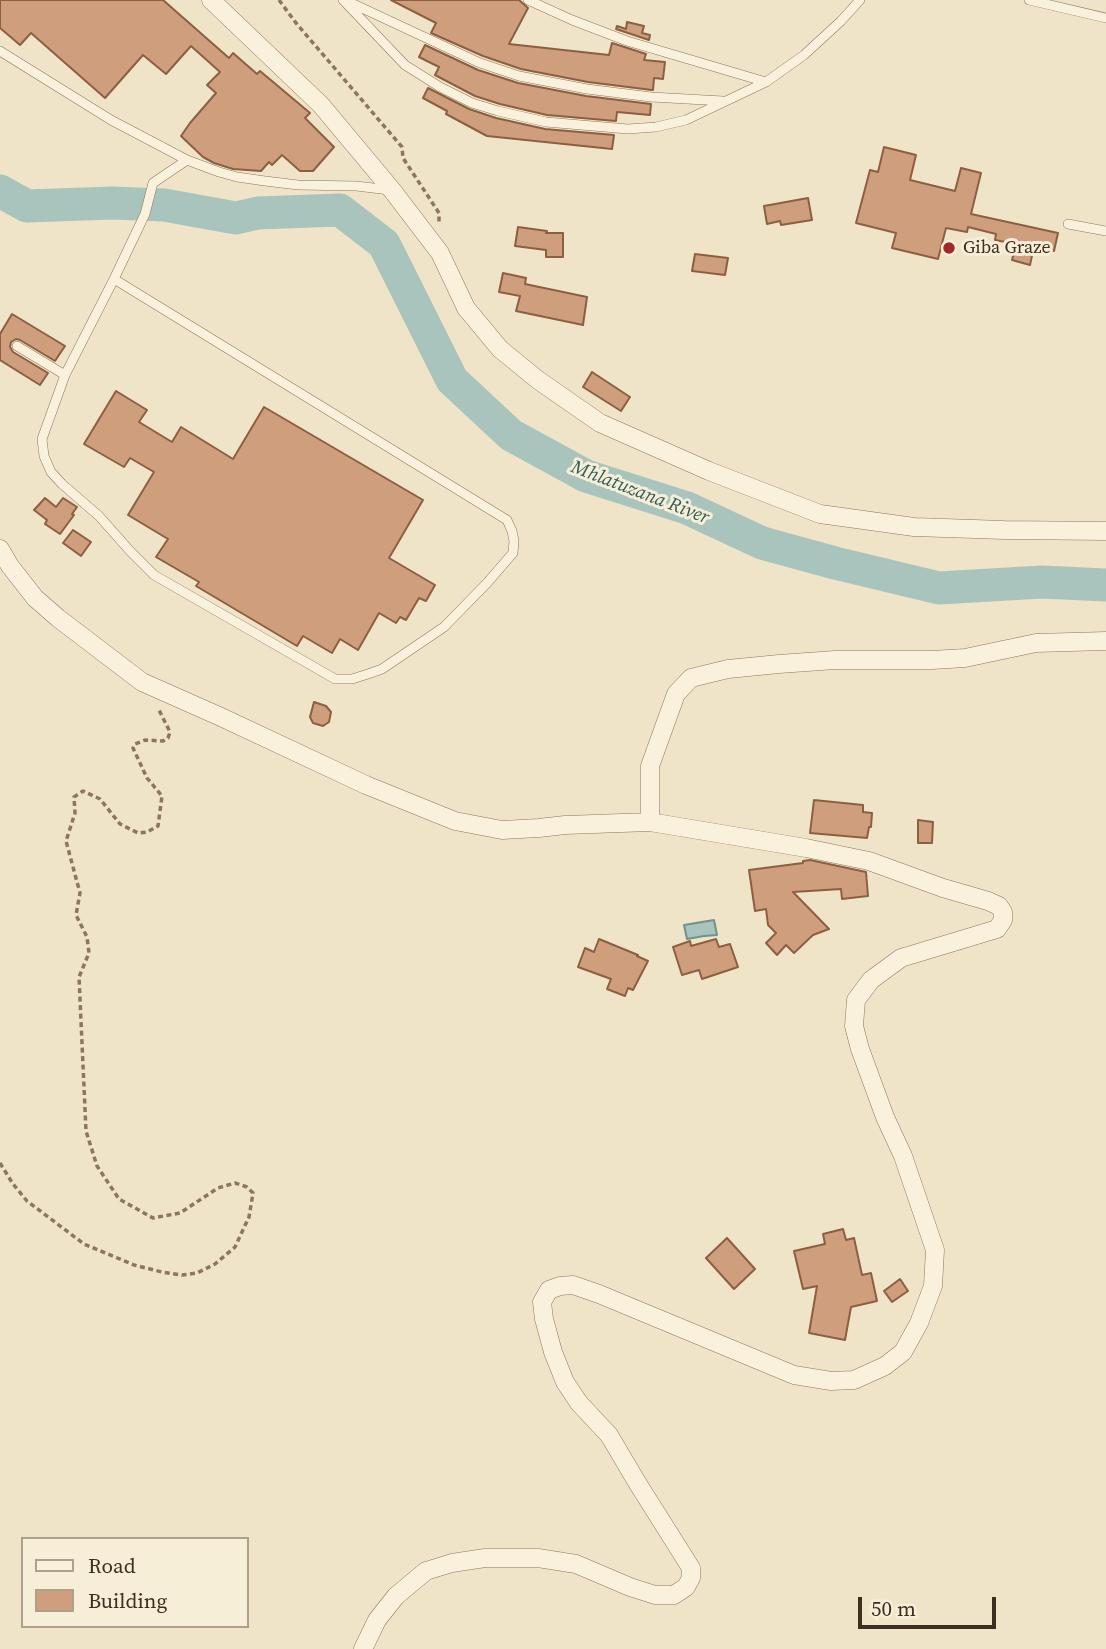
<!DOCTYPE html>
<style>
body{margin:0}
#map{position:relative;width:1106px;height:1649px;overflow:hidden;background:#f0e4c8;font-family:"Source Serif 4",serif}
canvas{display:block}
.legend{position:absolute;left:21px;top:1537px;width:228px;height:91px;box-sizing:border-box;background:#f7eed8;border:2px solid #ada18e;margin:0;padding:9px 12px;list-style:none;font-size:21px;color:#3d2e20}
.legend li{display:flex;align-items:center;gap:14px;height:35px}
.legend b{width:35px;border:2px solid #ada18e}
.scale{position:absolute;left:858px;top:1597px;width:138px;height:32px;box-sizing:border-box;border:4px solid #3d2e20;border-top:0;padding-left:9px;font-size:21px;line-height:24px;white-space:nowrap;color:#3d2e20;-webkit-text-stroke:5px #f7eed8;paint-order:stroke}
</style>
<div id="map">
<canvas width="1106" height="1649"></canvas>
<ul class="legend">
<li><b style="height:9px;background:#faf1dc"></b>Road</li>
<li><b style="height:19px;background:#cf9f7d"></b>Building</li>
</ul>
<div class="scale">50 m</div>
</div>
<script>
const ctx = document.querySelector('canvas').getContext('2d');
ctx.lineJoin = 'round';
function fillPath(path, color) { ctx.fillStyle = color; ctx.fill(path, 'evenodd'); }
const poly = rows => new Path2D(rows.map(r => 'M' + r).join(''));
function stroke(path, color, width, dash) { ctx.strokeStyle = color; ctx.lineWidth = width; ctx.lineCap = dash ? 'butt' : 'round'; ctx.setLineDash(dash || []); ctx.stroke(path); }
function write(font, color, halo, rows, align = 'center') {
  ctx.font = font + ' "Source Serif 4",serif'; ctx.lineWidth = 6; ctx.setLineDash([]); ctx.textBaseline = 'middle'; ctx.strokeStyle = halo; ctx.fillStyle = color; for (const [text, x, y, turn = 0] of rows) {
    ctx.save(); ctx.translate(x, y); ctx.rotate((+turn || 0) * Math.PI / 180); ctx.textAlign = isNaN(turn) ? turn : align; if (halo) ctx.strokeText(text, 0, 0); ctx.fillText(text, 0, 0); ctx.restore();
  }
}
const water = poly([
 [714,920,717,935,704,936,687,939,684,925,714,920]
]);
fillPath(water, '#a9c4bc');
stroke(water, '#6f938a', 2);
stroke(poly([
 [0,191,27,206,112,203,164,205,236,218,258,213,340,210,384,244,452,380,511,435,586,476,687,508,762,543,835,563,939,588,1042,582,1106,585]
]), '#a9c4bc', 33);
const building = poly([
 [0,0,163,0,229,58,233,53,257,74,260,71,310,113,305,118,334,147,313,171,300,171,282,155,272,165,269,162,261,171,233,169,214,163,203,157,181,136,190,123,216,93,207,85,220,72,191,46,166,74,143,55,105,98,31,33,20,45,0,28,0,0],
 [391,0,519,0,528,8,509,44,609,55,612,43,646,54,644,60,665,62,663,79,654,78,653,90,652,90,588,82,521,69,483,56,431,33,436,23,391,0],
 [627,22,644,26,642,33,650,35,649,40,616,29,617,26,626,29,627,22],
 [425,45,478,70,518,83,586,96,651,104,650,115,617,112,616,121,547,115,500,104,475,96,435,75,439,67,419,57,425,45],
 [428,88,469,109,496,118,545,129,614,135,612,149,487,136,446,114,447,111,423,98,428,88],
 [884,147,916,155,910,180,955,191,961,168,981,173,971,214,1058,233,1054,251,1034,246,1030,265,1012,260,1016,244,995,240,996,234,968,227,967,232,946,228,938,259,892,248,896,233,856,223,870,170,878,172,884,147],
 [808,198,812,220,781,225,780,221,767,224,764,206,808,198],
 [518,227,547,231,546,233,563,233,563,257,546,257,546,250,515,246,518,227],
 [695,254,728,258,725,275,692,271,695,254],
 [503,273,526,278,525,284,587,297,583,325,516,311,520,296,499,292,503,273],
 [12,314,65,346,55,361,20,340,16,339,11,342,10,347,13,352,48,373,40,385,0,360,0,334,12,314],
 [592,372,630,397,621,411,583,387,592,372],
 [116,391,147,410,139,422,172,442,181,427,233,459,264,407,423,500,389,558,435,585,426,601,419,598,406,620,400,617,396,623,379,613,358,650,340,639,332,653,303,636,297,646,196,586,199,582,156,557,168,539,128,515,154,472,130,458,124,467,84,444,116,391],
 [45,498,56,507,63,498,77,507,72,514,74,515,60,534,45,524,47,520,34,510,45,498],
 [73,530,91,542,81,556,63,543,73,530],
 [314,702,326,706,331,712,329,722,323,726,313,723,310,717,314,702],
 [814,800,863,805,863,812,872,813,871,827,869,827,867,838,810,833,814,800],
 [918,820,933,822,932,843,918,843,918,820],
 [810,860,866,872,868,896,842,899,841,889,793,892,829,929,813,935,794,953,786,945,777,955,766,943,776,933,768,925,766,909,755,911,749,870,803,863,803,861,810,860],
 [599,939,638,955,637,956,648,961,633,990,628,988,625,996,607,989,611,979,578,967,585,948,594,952,599,939],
 [716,939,719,947,730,944,738,967,702,979,699,970,682,975,673,947,690,941,691,946,716,939],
 [843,1229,846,1240,854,1238,862,1275,871,1273,877,1301,851,1307,845,1340,809,1333,817,1286,803,1289,794,1251,825,1244,823,1234,843,1229],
 [727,1238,755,1269,734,1289,706,1258,727,1238],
 [900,1279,908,1291,892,1302,884,1291,900,1279]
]);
fillPath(building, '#cf9f7d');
stroke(building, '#8d5f41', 2);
const lane = poly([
 [343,0,405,65,440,87,472,103,498,111,546,122,628,129,656,127,686,120,766,82,804,55,841,21,860,0],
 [528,0,572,20,627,41,766,82],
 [1029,0,1106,18],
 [349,2,480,63,519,76,587,89,651,97,723,101],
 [0,51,111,120,187,160],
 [1068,224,1106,231],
 [114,279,507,520,512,531,514,541,513,553,487,583,444,627,382,669,368,674,352,679,335,679,154,575,130,551,99,516,62,484,51,472,44,456,42,439,65,375,114,279,145,214,153,183,187,160,219,172,237,177,265,181,298,185,356,186,390,190],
 [17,346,65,375]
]);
const street = poly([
 [211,0,321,105,392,190,440,253,466,308,500,349,538,380,600,423,709,471,820,514,914,527,1004,530,1106,531],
 [0,549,10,566,35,598,58,618,142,682,221,717,366,785,455,821,502,830,539,828,565,825,650,822,806,848,869,861,943,888,988,901,999,906,1003,912,1003,920,997,929,901,958,871,980,856,1000,854,1026,860,1049,885,1117,903,1156,935,1250,933,1286,919,1323,903,1352,885,1366,854,1380,831,1381,794,1375,599,1294,573,1285,560,1286,549,1290,542,1302,544,1319,553,1352,565,1382,579,1403,609,1435,638,1484,691,1568,691,1578,686,1587,674,1595,655,1595,630,1587,576,1564,538,1558,485,1558,452,1563,426,1571,396,1596,377,1620,363,1649],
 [650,822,650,766,676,694,691,678,728,669,779,664,835,660,932,660,965,658,1036,643,1106,641]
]);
stroke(lane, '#8d765c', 10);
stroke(street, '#8d765c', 19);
stroke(poly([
 [279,0,296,23,402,147,403,158,439,213,439,223],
 [0,1163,13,1184,27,1201,84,1244,134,1265,162,1272,182,1275,197,1273,215,1264,235,1247,249,1217,253,1193,247,1187,235,1183,218,1188,180,1213,153,1218,119,1199,97,1166,86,1131,79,977,89,953,87,937,76,915,80,893,66,841,75,813,74,797,83,791,100,799,120,824,138,833,147,832,158,826,162,796,147,778,133,748,135,744,145,740,163,741,168,738,170,732,158,708]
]), '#8d765c', 3.5, [5, 3.5]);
stroke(lane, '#faf1dc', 9);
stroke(street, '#faf1dc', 18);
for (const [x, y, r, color] of [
 [949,248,7,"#9e2a2b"]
]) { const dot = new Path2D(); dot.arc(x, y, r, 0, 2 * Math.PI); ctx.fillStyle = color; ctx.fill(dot); stroke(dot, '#f7eed8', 2.5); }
write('18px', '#3d2e20', '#f7eed8', [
 ["Giba Graze",963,248]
], 'left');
write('italic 19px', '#2f5d5a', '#f7eed8', [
 ["Mhlatuzana River",640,493,21]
]);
</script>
